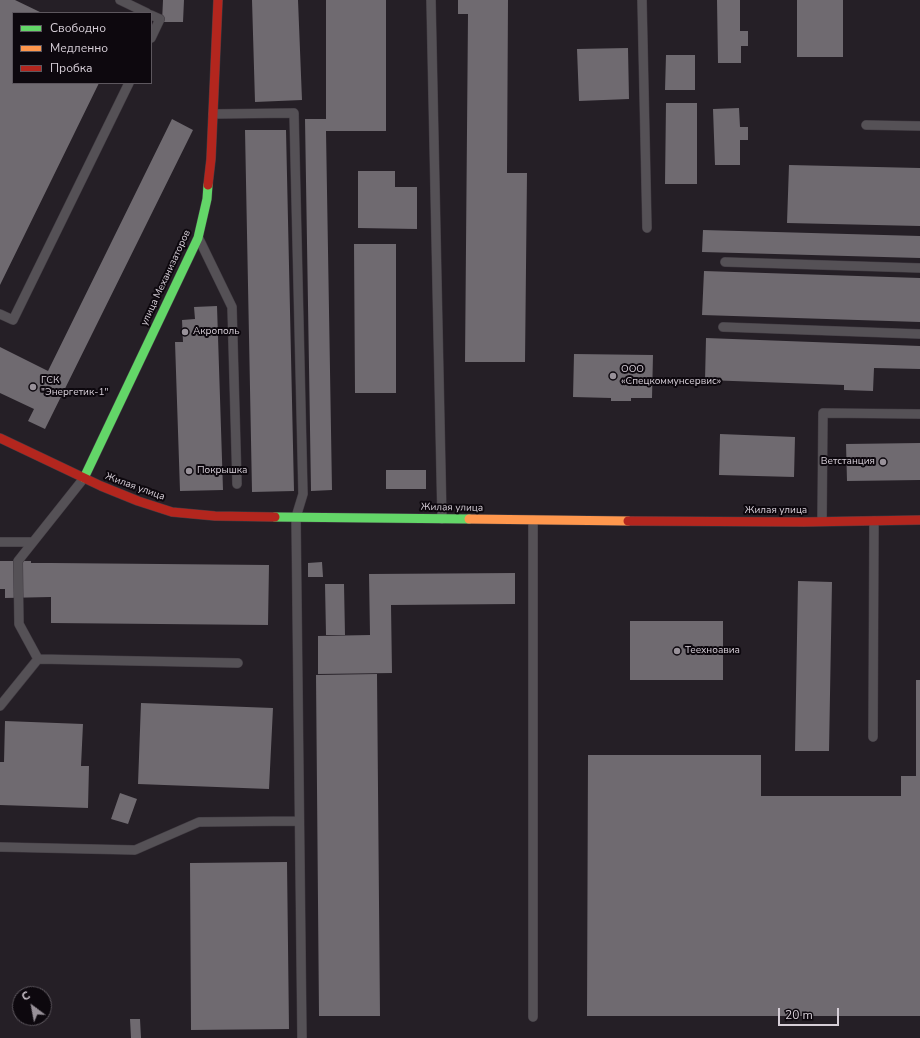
<!DOCTYPE html>
<meta charset="utf-8">
<style>
body{margin:0}
#map{position:relative;width:920px;height:1038px;overflow:hidden;background:#251f26;font-family:"Nunito Sans",sans-serif}
canvas{display:block}
.legend{position:absolute;left:12px;top:12px;width:140px;height:72px;box-sizing:border-box;background:#0d080e;border:1px solid #5d575e;margin:0;padding:5px 7px;list-style:none;font-size:12px;color:#d6ced7}
.legend li{display:flex;align-items:center;gap:8px;height:20px}
.legend b{width:20px;border:1px solid #5d575e}
.north{position:absolute;left:12px;top:986px;width:40px;height:40px;box-sizing:border-box;background:#0d080e;border:1px solid #5d575e;border-radius:50%;rotate:328deg;font-size:11px;font-weight:700;line-height:16px;text-align:center;color:#d6ced7}
.north::after{content:'';display:block;margin:auto;width:14px;height:18px;background:#989199;clip-path:polygon(50% 0,100% 100%,50% 72%,0 100%)}
.scale{position:absolute;left:778px;top:1008px;width:61px;height:18px;box-sizing:border-box;border:2px solid #d6ced7;border-top:0;padding-left:5px;font-size:12px;line-height:14px;white-space:nowrap;color:#d6ced7;-webkit-text-stroke:3px #0d080e;paint-order:stroke}
</style>
<div id="map">
<canvas width="920" height="1038"></canvas>
<ul class="legend">
<li><b style="height:5px;background:#63d668"></b>Свободно</li>
<li><b style="height:5px;background:#ff974d"></b>Медленно</li>
<li><b style="height:5px;background:#b3261e"></b>Пробка</li>
</ul>
<div class="north">С</div>
<div class="scale">20 m</div>
</div>
<script>
const ctx = document.querySelector('canvas').getContext('2d');
ctx.lineJoin = 'round';
function fillPath(path, color) { ctx.fillStyle = color; ctx.fill(path, 'evenodd'); }
const poly = rows => new Path2D(rows.map(r => 'M' + r).join(''));
function stroke(path, color, width, dash) { ctx.strokeStyle = color; ctx.lineWidth = width; ctx.lineCap = dash ? 'butt' : 'round'; ctx.setLineDash(dash || []); ctx.stroke(path); }
function write(font, color, halo, rows, align = 'center') {
  ctx.font = font + ' "Nunito Sans",sans-serif'; ctx.lineWidth = 4; ctx.setLineDash([]); ctx.textBaseline = 'middle'; ctx.strokeStyle = halo; ctx.fillStyle = color; for (const [text, x, y, turn = 0] of rows) {
    ctx.save(); ctx.translate(x, y); ctx.rotate((+turn || 0) * Math.PI / 180); ctx.textAlign = isNaN(turn) ? turn : align; if (halo) ctx.strokeText(text, 0, 0); ctx.fillText(text, 0, 0); ctx.restore();
  }
}
fillPath(poly([
 [0,0,15,0,42,13,13,13,13,83,99,83,0,285],
 [163,0,184,0,183,22,162,22],
 [252,0,298,0,302,100,255,102],
 [326,0,386,0,386,131,326,131,332,490,311,491,305,119,326,119],
 [458,0,508,0,507,173,527,173,525,362,465,362,468,14,458,14],
 [717,0,740,0,740,31,748,31,748,46,741,46,741,63,718,63],
 [797,0,843,0,843,57,797,57],
 [628,48,629,99,579,101,577,49],
 [666,55,695,55,695,90,665,90],
 [666,103,697,103,697,184,665,184],
 [739,108,740,127,748,127,748,140,740,140,740,165,715,165,713,109],
 [172,119,193,130,45,429,28,421,34,409,0,393,0,347,48,371],
 [245,130,286,130,294,491,252,492],
 [789,165,920,168,920,226,787,223],
 [358,171,395,171,395,187,417,187,417,229,358,228],
 [703,230,920,236,920,258,702,252],
 [354,244,396,244,396,393,355,393],
 [704,271,920,278,920,322,702,315],
 [217,306,223,490,180,491,175,342,183,342,182,320,195,319,194,307],
 [706,338,920,346,920,369,874,368,873,391,844,390,844,385,705,380],
 [574,354,653,355,652,398,631,398,631,401,611,401,611,398,573,397],
 [720,434,795,437,794,477,719,475],
 [920,443,920,480,847,481,846,444],
 [386,470,426,470,426,489,386,489],
 [0,561,31,561,31,563,52,563,269,565,268,625,51,623,51,597,5,598,5,589,0,589],
 [322,562,323,577,308,577,308,563],
 [515,573,515,604,391,605,392,673,318,674,318,636,370,635,369,574],
 [798,581,832,582,829,751,795,751],
 [325,584,344,584,345,635,326,635],
 [630,621,723,621,723,680,630,680],
 [377,674,380,1016,319,1016,316,675],
 [916,680,920,680,920,1016,587,1016,588,755,761,755,761,796,901,796,901,776,916,776],
 [141,703,273,708,269,789,138,784],
 [5,721,83,724,81,766,89,766,88,808,0,805,0,762,4,762],
 [120,793,137,799,128,824,111,819],
 [287,862,289,1029,191,1030,190,863],
 [130,1019,140,1019,141,1038,131,1038]
]), '#6f6a70');
const lane = poly([
 [120,0,147,13],
 [431,0,442,519],
 [642,0,647,228],
 [151,15,160,19,151,38],
 [213,114,294,113,303,494,296,517,302,1038],
 [866,125,920,126],
 [199,239,232,307,237,484],
 [725,262,920,268],
 [0,314,13,320,129,83],
 [723,327,920,334],
 [533,520,533,1017],
 [822,521,823,413,920,414],
 [0,542,33,542],
 [38,659,19,624,18,561,84,478],
 [0,706,38,659,238,663],
 [873,737,874,521],
 [0,847,135,850,199,822,299,821]
]);
const fast = poly([
 [84,478,198,238,207,199,208,185],
 [275,517,469,519]
]);
const slow = poly([
 [469,519,628,521]
]);
const jam = poly([
 [208,185,211,159,218,0],
 [0,438,101,486,138,501,172,512,215,516,275,517],
 [628,521,804,522,920,520]
]);
stroke(lane, '#423c43', 10);
stroke(fast, '#423c43', 10);
stroke(slow, '#423c43', 10);
stroke(jam, '#423c43', 10);
stroke(lane, '#555156', 9);
stroke(fast, '#63d668', 9);
stroke(slow, '#ff974d', 9);
stroke(jam, '#b3261e', 9);
for (const [x, y, r, color] of [
 [185,332,4,"#989199"],
 [613,376,4,"#989199"],
 [33,387,4,"#989199"],
 [883,462,4,"#989199"],
 [189,471,4,"#989199"],
 [677,651,4,"#989199"]
]) { const dot = new Path2D(); dot.arc(x, y, r, 0, 2 * Math.PI); ctx.fillStyle = color; ctx.fill(dot); stroke(dot, '#0d080e', 1.5); }
write('10px', '#d6ced7', '#0d080e', [
 ["улица Механизаторов",166,278,-65],
 ["Жилая улица",135,487,20],
 ["Жилая улица",452,508,1],
 ["Жилая улица",776,511]
]);
write('10px', '#d6ced7', '#0d080e', [
 ["Акрополь",193,332],
 ["ООО",621,370],
 ["«Спецкоммунсервис»",621,382],
 ["ГСК",41,381],
 ["\"Энергетик-1\"",41,393],
 ["Ветстанция",875,462,"right"],
 ["Покрышка",197,471],
 ["Теехноавиа",685,651]
], 'left');
</script>
